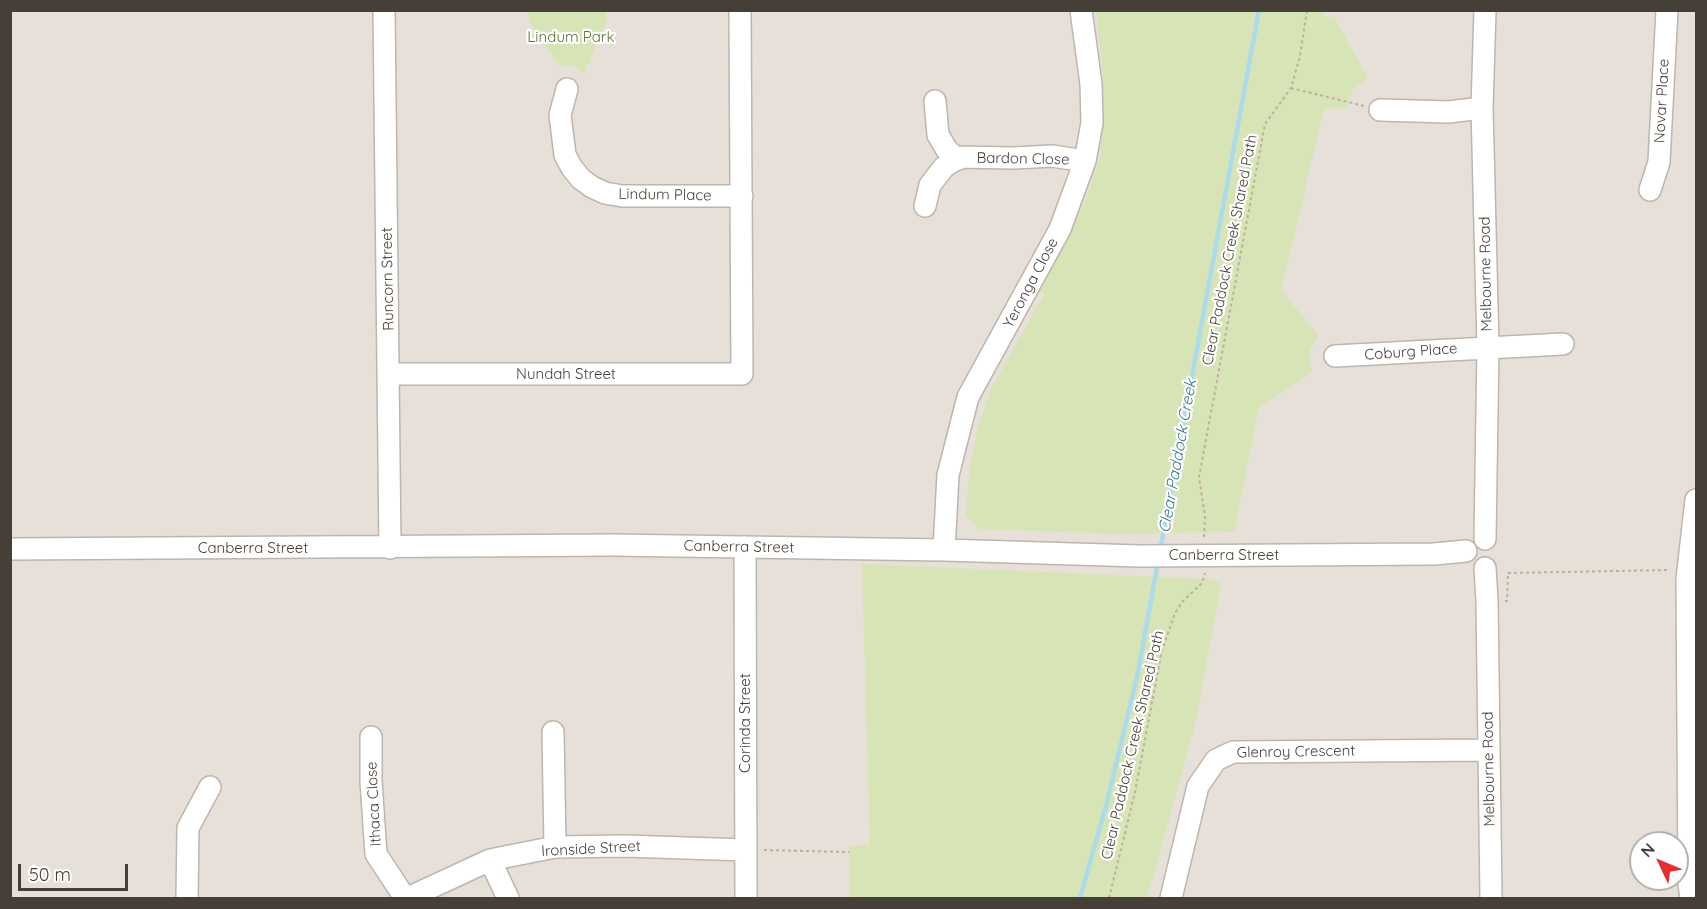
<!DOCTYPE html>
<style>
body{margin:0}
#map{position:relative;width:1707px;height:909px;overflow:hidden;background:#f3efea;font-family:Quicksand,sans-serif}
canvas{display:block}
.frame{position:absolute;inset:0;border:12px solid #463f38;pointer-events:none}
.north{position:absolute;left:1629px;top:831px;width:60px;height:60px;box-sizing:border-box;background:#fff;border:2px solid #b5b2af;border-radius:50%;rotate:314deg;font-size:16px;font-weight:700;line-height:24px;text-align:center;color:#463f38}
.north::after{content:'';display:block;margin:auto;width:21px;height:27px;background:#e62e31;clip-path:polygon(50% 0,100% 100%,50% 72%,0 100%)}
.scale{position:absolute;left:18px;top:864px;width:110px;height:27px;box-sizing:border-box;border:3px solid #463f38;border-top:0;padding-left:8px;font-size:18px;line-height:21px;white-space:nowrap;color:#463f38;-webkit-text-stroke:4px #fff;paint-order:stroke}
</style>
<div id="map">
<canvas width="1707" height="909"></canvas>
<div class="frame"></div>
<div class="north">N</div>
<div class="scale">50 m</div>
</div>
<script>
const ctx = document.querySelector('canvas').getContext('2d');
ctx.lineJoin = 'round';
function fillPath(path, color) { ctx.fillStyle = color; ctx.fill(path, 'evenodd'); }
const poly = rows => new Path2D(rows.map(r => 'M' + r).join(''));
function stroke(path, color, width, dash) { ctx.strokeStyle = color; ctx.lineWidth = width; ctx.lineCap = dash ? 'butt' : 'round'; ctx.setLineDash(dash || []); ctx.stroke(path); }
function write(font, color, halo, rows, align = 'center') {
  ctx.font = font + ' Quicksand,sans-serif'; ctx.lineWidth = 4.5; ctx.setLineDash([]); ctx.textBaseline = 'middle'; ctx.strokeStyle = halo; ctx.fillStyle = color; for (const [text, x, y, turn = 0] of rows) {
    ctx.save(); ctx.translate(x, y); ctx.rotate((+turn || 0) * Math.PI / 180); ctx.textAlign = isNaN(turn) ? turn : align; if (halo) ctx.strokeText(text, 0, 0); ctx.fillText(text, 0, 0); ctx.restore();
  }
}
fillPath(poly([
 [10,11,1696,11,1696,898,11,898],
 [1641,843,1677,843,1677,879,1641,879]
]), '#e7e0d8');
fillPath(poly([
 [1323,10,1323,16,1334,17,1368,78,1354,88,1350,97,1348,108,1324,109,1281,290,1318,335,1309,352,1312,372,1259,408,1234,532,1117,534,978,529,966,515,970,465,979,424,992,387,1045,293,1039,292,1086,201,1101,155,1103,74,1096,11],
 [528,11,605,11,607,20,584,73,573,66,558,65,529,20],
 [862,564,1205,579,1221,583,1195,725,1147,898,849,898,849,846,870,844]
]), '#d7e4b6');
stroke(poly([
 [1160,551,1259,10],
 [1080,898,1106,806,1137,677,1158,562]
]), '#acdbea', 4.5);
const minor = poly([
 [384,10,390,548],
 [1485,10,1482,108,1488,347,1485,539],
 [567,89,560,115,565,155,572,168,581,179,592,187,605,193,622,196,742,196],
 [935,101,938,135,947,150,955,157,1014,158,1052,156,1085,161],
 [1380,110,1448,112,1482,108],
 [1650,190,1659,162,1667,10],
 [925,206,930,185,944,167,955,160,962,158],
 [1335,356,1563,344],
 [389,374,742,374,740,10],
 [745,547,746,898],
 [10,549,612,545,944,550,1139,556,1434,554,1466,551],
 [944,550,948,475,968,397,1060,229,1085,161,1092,123,1091,84,1081,10],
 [1485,568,1487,600,1491,898],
 [553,732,555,847],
 [371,737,371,781,376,854,405,898],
 [490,860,508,898],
 [187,898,188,828,210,787],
 [408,898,490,860,555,847,625,846,746,850],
 [1171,898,1198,786,1216,760,1233,752,1489,750],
 [1691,898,1689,884,1687,579,1696,500]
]);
stroke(minor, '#beb5ad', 24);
stroke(poly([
 [1291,88,1364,106],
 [1204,537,1205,517,1199,477,1265,124,1291,88,1300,56,1307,10],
 [1505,601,1507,601,1508,573,1670,570],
 [764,850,849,852],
 [1109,898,1135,792,1162,650,1175,613,1182,602,1202,583,1205,573]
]), '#beaea0', 2, [3, 3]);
stroke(minor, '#fff', 21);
write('15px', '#557331', '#fff', [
 ["Lindum Park",571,37]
]);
write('15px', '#463f38', '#fff', [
 ["Novar Place",1662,101,-87],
 ["Bardon Close",1023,159,1],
 ["Lindum Place",665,195,1],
 ["Clear Paddock Creek Shared Path",1230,250,-79],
 ["Melbourne Road",1486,274,-91],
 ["Runcorn Street",388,279,-91],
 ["Yeronga Close",1031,283,-62],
 ["Coburg Place",1411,352,-4],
 ["Nundah Street",566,374],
 ["Canberra Street",739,547,1],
 ["Canberra Street",253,548],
 ["Canberra Street",1224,555],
 ["Corinda Street",745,723,-90],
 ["Clear Paddock Creek Shared Path",1133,745,-77],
 ["Glenroy Crescent",1296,752,-1],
 ["Melbourne Road",1489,769,-91],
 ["Ithaca Close",374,804,-93],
 ["Ironside Street",591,849,-3]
]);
write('italic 16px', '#357a92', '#fff', [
 ["Clear Paddock Creek",1178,456,-80]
]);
</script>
